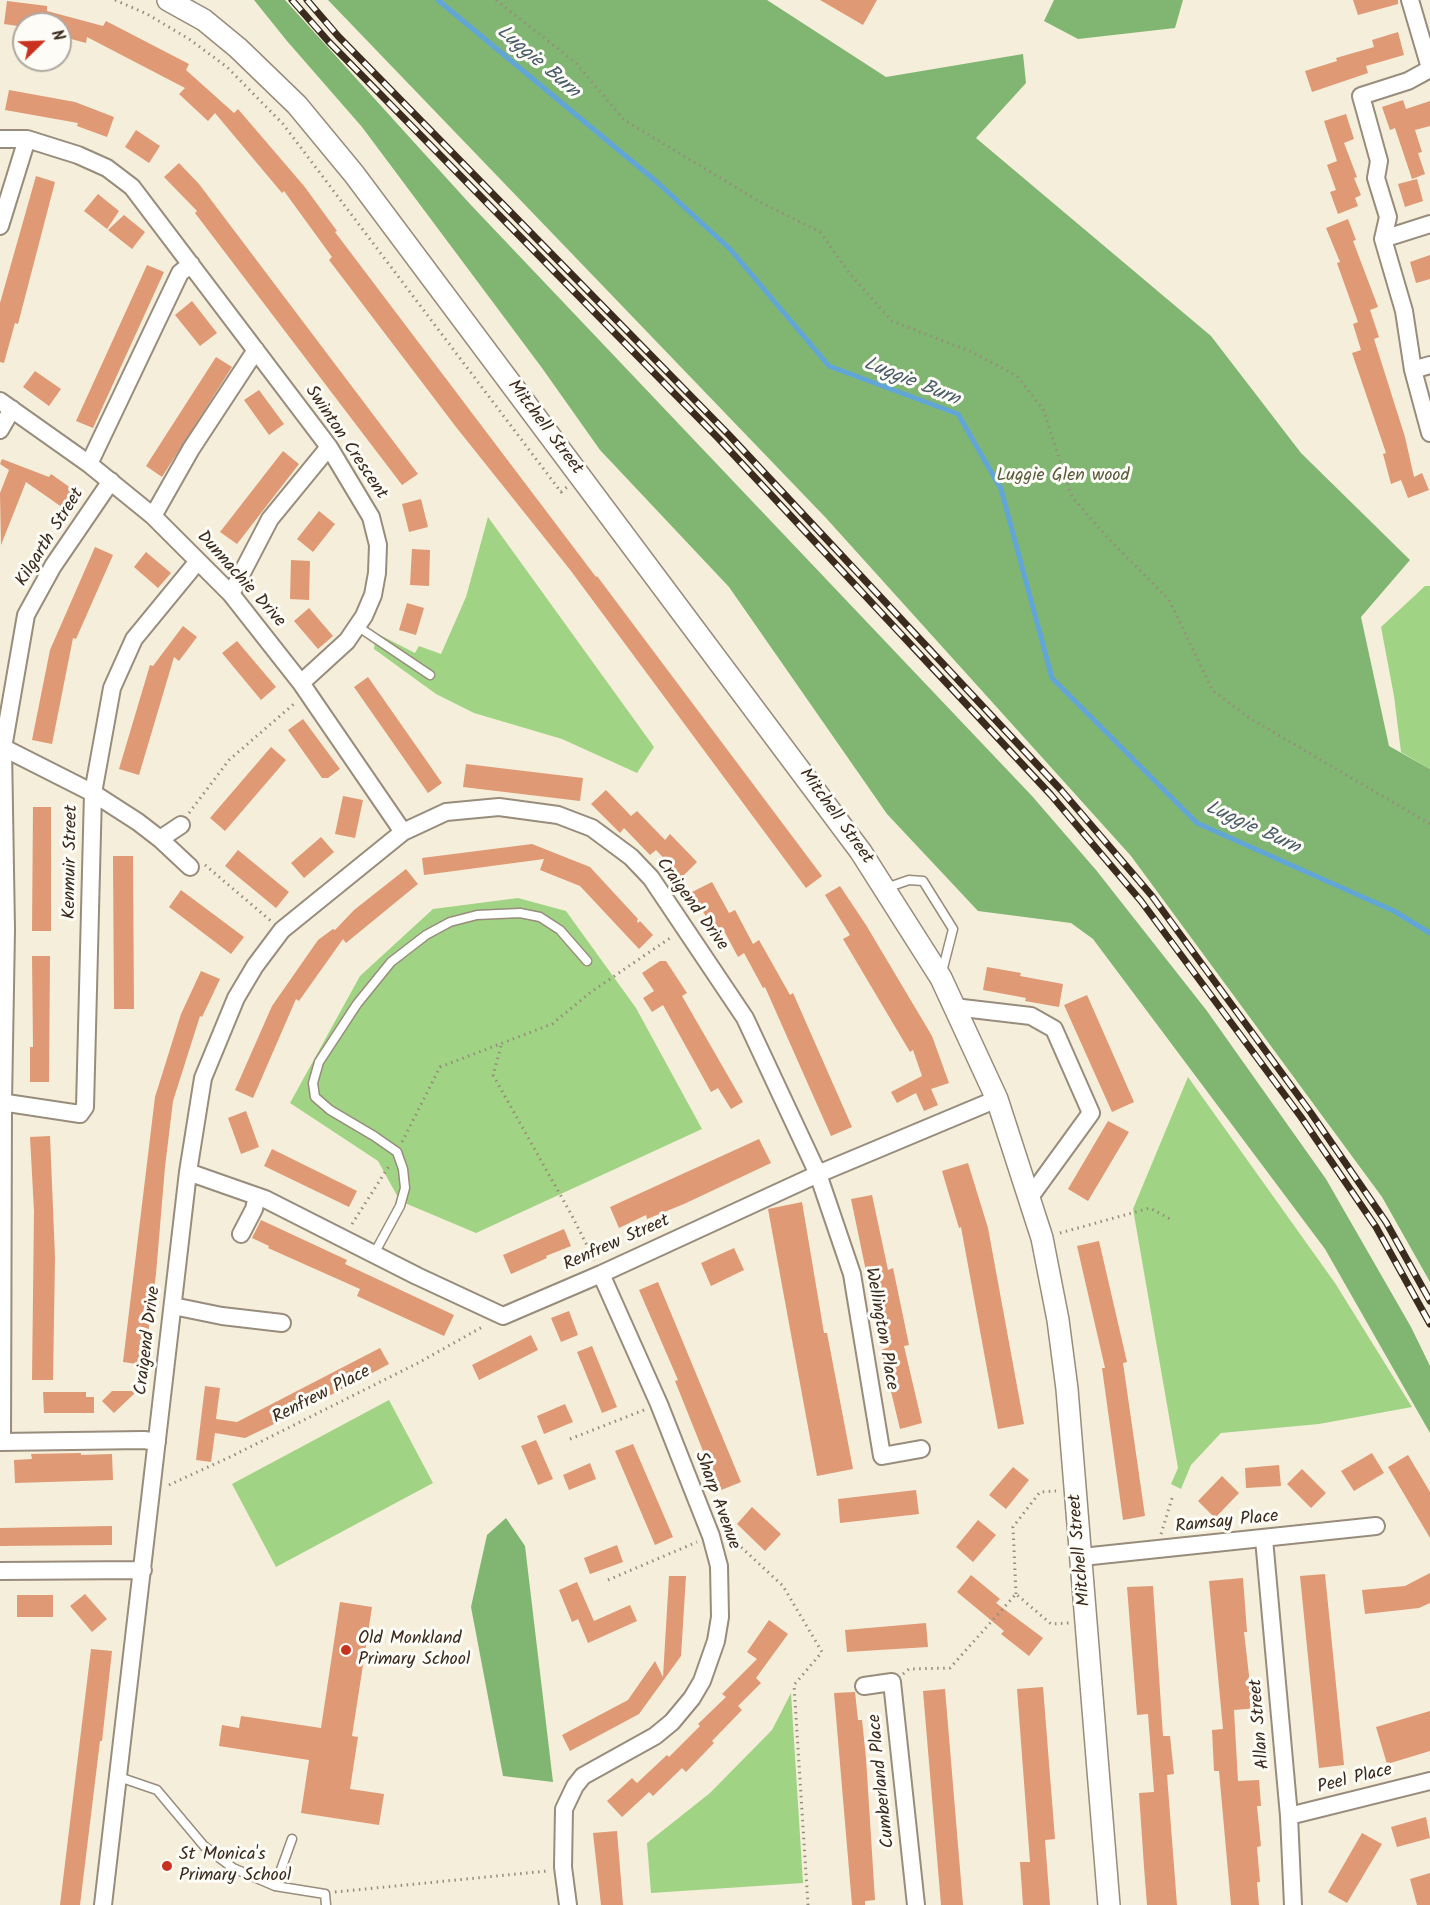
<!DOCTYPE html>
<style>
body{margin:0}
#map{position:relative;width:1430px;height:1905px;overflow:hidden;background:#f5eeda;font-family:Kalam,sans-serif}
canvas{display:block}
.north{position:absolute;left:12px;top:12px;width:60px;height:60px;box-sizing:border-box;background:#fdfcf7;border:2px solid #afa8a0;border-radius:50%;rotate:67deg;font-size:16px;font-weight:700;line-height:24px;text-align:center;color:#3b2a1e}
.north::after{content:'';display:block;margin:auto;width:21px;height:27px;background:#c8321e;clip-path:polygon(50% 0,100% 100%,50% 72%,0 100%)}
</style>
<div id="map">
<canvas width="1430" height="1905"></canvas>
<div class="north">N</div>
</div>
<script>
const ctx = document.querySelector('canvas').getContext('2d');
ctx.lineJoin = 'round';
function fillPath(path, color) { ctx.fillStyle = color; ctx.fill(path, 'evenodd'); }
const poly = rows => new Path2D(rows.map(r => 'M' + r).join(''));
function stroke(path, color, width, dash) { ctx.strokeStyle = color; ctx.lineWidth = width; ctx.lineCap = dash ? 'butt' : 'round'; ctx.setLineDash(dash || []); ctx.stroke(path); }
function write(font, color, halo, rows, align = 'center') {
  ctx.font = font + ' Kalam,sans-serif'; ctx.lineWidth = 6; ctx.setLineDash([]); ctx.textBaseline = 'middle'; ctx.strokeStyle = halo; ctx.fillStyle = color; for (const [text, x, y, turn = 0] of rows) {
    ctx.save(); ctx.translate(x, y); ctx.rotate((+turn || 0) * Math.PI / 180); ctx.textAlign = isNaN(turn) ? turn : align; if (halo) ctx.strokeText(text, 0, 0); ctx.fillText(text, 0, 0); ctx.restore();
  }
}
fillPath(poly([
 [488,517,654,747,637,773,562,739,474,713,436,694,374,649,376,633,415,653,419,646,441,654,466,597],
 [1425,586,1430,586,1430,769,1401,752,1394,696,1381,627],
 [518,898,566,911,636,1008,702,1129,476,1233,400,1201,378,1161,290,1103,360,976,433,909],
 [1188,1077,1335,1283,1412,1407,1319,1424,1221,1433,1191,1465,1181,1489,1171,1484,1178,1468,1133,1209],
 [389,1400,433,1483,276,1567,232,1484],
 [791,1693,803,1883,651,1893,647,1843,710,1793,772,1730]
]), '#a0d484');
fillPath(poly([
 [254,0,285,0,470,204,1032,796,1096,870,1207,1011,1326,1179,1411,1327,1430,1366,1430,1433,1325,1249,1093,939,1071,923,978,911,887,814,729,587,600,450,542,368,362,127,287,41],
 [328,0,767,0,886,77,1023,54,1026,83,976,138,1211,336,1301,453,1410,560,1361,617,1389,746,1430,769,1430,1282,1382,1197,1131,856,826,518],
 [1054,0,1183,0,1175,28,1078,39,1044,21],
 [506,1518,525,1546,553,1782,503,1776,471,1607,487,1535]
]), '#80b672');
stroke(poly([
 [438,0,657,182,730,249,829,366,958,414,1001,489,1052,678,1197,823,1394,911,1430,933]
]), '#61a6d7', 5);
fillPath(poly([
 [820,0,877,0,863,25],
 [1353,0,1398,0,1398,4,1358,15],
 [7,1,47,6,47,11,103,26,106,21,189,64,186,70,234,113,238,109,304,186,337,231,335,232,596,577,597,576,822,876,806,888,571,571,456,427,329,260,332,257,284,191,282,193,215,113,208,121,179,94,185,88,87,37,86,43,60,36,60,24,24,24,24,27,4,24],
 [1398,32,1404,55,1366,66,1368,73,1312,92,1305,71,1337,61,1336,58,1374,47,1372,40],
 [9,90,75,102,114,117,107,137,77,126,78,123,5,110],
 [1403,100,1406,109,1430,101,1430,126,1415,130,1422,152,1418,153,1425,174,1412,179,1395,128,1390,130,1382,107],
 [1346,114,1354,139,1344,143,1357,177,1354,178,1361,195,1355,198,1358,206,1338,214,1330,192,1336,190,1327,165,1337,161,1324,121],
 [136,130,160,146,149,163,125,147],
 [179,163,199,184,418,474,402,485,195,213,197,211,164,177],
 [36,176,55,182,18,324,15,323,4,363,0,362,0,303],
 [1417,179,1423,201,1405,207,1398,184],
 [98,194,119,211,107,229,84,211],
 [124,215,145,232,132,249,108,230],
 [1348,219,1356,240,1353,241,1378,307,1370,310,1379,337,1374,339,1405,437,1414,477,1422,473,1429,490,1408,498,1401,480,1391,484,1383,454,1386,453,1352,353,1361,350,1353,324,1358,322,1337,263,1340,262,1326,228],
 [1430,255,1430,279,1416,283,1410,262],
 [147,265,164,272,93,428,76,421],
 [192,301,217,333,200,346,175,315],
 [216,357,232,367,162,477,146,466],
 [35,371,61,389,49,406,23,387],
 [259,390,284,424,269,435,244,400],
 [283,451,299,464,237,544,220,532],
 [2,459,49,477,51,474,78,493,66,510,26,482,1,545,0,493,9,470,0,464],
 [421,499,428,527,409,532,402,504],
 [319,511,335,524,313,552,297,539],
 [95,547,113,555,76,639,73,638,52,744,32,740,50,650],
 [412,549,430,550,429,586,410,585],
 [146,552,171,573,158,588,134,567],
 [291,560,310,561,309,600,290,599],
 [407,603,424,608,416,635,399,630],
 [309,608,333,636,318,649,294,621],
 [183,626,197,637,179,661,174,657,139,775,119,769,150,665,153,666],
 [237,641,276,687,261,700,222,653],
 [368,677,442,783,428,793,354,687],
 [303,719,340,769,328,778,322,778,288,730],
 [271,747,286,760,225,831,210,818],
 [466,764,583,778,580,801,463,787],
 [606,790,631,816,637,811,665,840,670,834,697,862,682,877,656,850,650,855,624,828,620,833,591,804],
 [343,796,363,800,355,838,335,834],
 [33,807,51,807,51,931,32,931],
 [321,837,334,852,304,878,291,863],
 [532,844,590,867,638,919,637,921,638,923,640,921,653,935,639,949,580,886,540,870,544,859,424,875,422,858],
 [238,850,289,892,276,908,225,866],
 [113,856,133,856,134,1009,114,1009],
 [406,869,418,884,346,943,343,939,299,1001,296,999,253,1098,235,1090,272,1006,318,940,333,929,335,930,354,910],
 [712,882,729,913,735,910,753,944,759,940,790,995,793,993,852,1127,831,1136,765,987,763,988,744,953,738,957,722,927,714,931,692,892],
 [840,886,866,925,932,1036,949,1083,931,1089,938,1105,924,1111,916,1093,897,1103,891,1092,922,1076,913,1050,910,1052,843,939,850,935,825,895],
 [181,890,244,937,231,954,169,907],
 [32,956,50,956,49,1082,30,1082,30,1047,33,1047],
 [660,961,666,961,687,993,682,996,743,1102,731,1109,718,1088,711,1092,663,1005,652,1012,643,998,654,991,642,973],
 [987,967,1021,973,1020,976,1063,984,1059,1007,1025,1001,1026,998,983,990],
 [201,971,220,979,202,1017,200,1016,173,1101,165,1167,156,1274,144,1365,123,1362,155,1097,181,1014],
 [1087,995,1134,1102,1112,1112,1064,1005],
 [246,1111,259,1147,241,1154,228,1118],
 [1108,1121,1129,1132,1088,1201,1068,1189],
 [50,1136,55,1257,53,1380,32,1380,34,1211,30,1137],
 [759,1139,771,1163,684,1204,647,1219,646,1215,619,1228,610,1207],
 [272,1149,357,1191,349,1207,264,1166],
 [968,1163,988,1228,1024,1424,998,1429,961,1227,959,1228,942,1171],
 [872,1195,888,1270,893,1268,909,1345,904,1346,922,1423,900,1429,881,1350,889,1347,873,1275,867,1276,851,1199],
 [802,1202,824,1333,827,1333,853,1469,817,1476,768,1209],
 [261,1220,347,1260,345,1264,454,1315,444,1336,357,1296,360,1289,268,1248,269,1246,252,1238],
 [564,1229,571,1246,546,1256,547,1258,511,1274,503,1255],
 [1099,1241,1127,1362,1123,1363,1145,1516,1123,1520,1102,1368,1105,1368,1077,1246],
 [734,1248,744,1270,711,1286,701,1263],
 [658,1282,741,1482,719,1491,675,1381,678,1380,639,1290],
 [569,1311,578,1335,561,1342,551,1318],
 [531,1335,538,1350,479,1380,472,1365],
 [592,1346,617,1407,602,1413,577,1352],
 [380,1348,389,1364,293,1415,245,1438,215,1433,211,1462,196,1460,205,1386,220,1388,216,1419,237,1422],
 [112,1391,137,1391,114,1413,102,1401],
 [43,1392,86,1392,86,1397,94,1397,94,1413,44,1413],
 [565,1404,573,1422,544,1434,537,1416],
 [536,1440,553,1479,538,1485,521,1446],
 [633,1444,673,1537,655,1545,615,1451],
 [81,1453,81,1455,112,1454,113,1480,15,1483,14,1460,32,1459,31,1454],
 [1372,1453,1384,1473,1354,1491,1341,1471],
 [1408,1455,1430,1492,1430,1538,1388,1467],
 [590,1463,596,1479,569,1490,563,1475],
 [1279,1465,1281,1486,1246,1488,1245,1468],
 [1013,1467,1029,1480,1006,1509,989,1495],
 [1302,1469,1326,1493,1311,1508,1287,1484],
 [1222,1476,1239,1493,1215,1518,1198,1501],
 [916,1490,919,1514,840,1523,838,1499],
 [752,1507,781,1534,765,1551,737,1524],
 [978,1520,996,1535,973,1562,956,1547],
 [112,1526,112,1545,0,1546,0,1528],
 [617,1545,623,1562,590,1574,584,1558],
 [1430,1573,1430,1603,1419,1608,1365,1614,1362,1590,1405,1586],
 [1325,1574,1344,1765,1319,1768,1300,1576],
 [971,1575,1000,1599,996,1603,1043,1638,1029,1656,1001,1634,1004,1631,957,1592],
 [669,1576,686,1576,681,1656,639,1714,570,1751,562,1735,628,1700,655,1661,663,1677],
 [1243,1578,1247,1632,1244,1632,1251,1693,1257,1692,1258,1708,1234,1710,1238,1781,1259,1780,1261,1806,1257,1806,1261,1846,1257,1847,1260,1882,1257,1882,1259,1905,1231,1905,1219,1771,1214,1771,1212,1730,1223,1729,1209,1581],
 [577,1582,594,1621,630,1605,637,1621,588,1643,578,1619,572,1622,559,1590],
 [1153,1586,1163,1736,1170,1736,1174,1774,1167,1775,1177,1905,1147,1905,1144,1867,1139,1793,1154,1792,1148,1714,1137,1715,1127,1587],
 [85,1594,107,1619,92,1632,70,1606],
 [17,1595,53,1595,53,1617,17,1617],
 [340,1602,372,1607,352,1736,358,1737,350,1789,384,1794,379,1825,301,1813,309,1760,219,1746,222,1725,239,1728,241,1716,321,1728],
 [769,1620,788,1634,756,1678,761,1683,738,1706,742,1710,712,1741,714,1743,686,1772,682,1768,653,1796,649,1792,622,1817,607,1801,632,1778,637,1783,667,1755,669,1757,700,1726,698,1724,726,1697,722,1694,757,1659,747,1652],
 [926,1623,928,1647,847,1652,845,1630],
 [91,1649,112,1651,102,1741,100,1741,80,1905,60,1905],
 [1043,1687,1055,1839,1045,1840,1050,1905,1023,1905,1020,1862,1030,1862,1017,1689],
 [945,1689,963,1905,941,1905,923,1691],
 [855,1692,858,1720,862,1720,866,1758,875,1900,865,1901,865,1905,852,1905,834,1693],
 [1430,1711,1430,1751,1387,1764,1376,1727],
 [1426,1817,1430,1838,1397,1847,1391,1827],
 [617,1831,623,1905,601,1905,593,1833],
 [1362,1833,1382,1844,1347,1903,1328,1892],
 [1430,1873,1430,1905,1417,1905,1410,1879]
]), '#df9975');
const service = poly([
 [357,626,430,675],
 [886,888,909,880,923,881,953,929,942,972],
 [374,1254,400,1206,405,1188,403,1169,397,1152,374,1136,330,1110,315,1097,313,1083,319,1062,357,1004,391,962,426,935,450,922,477,915,520,913,540,917,560,930,587,961],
 [119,1777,157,1790,204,1846,233,1868,275,1886,325,1894,326,1905],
 [275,1886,292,1839]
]);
const minor = poly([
 [1410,0,1430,68],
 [1430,69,1408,81,1361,96,1379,161,1376,178,1388,217,1383,239,1404,311,1413,370,1430,433],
 [0,139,27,139,78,155,107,168,132,187,329,447,371,517,378,545,377,573,373,595,364,616,347,641,301,683],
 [0,226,27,139],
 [1383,239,1430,224],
 [1413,370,1430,365],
 [0,401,89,464,153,516,231,594,301,683,403,832],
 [0,430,12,409],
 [89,464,180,273,191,264],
 [153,516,191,449,256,350],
 [231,594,270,519,329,447],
 [0,746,93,793,138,822,160,839,181,825],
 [160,839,190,867],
 [954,1007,1031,1016,1054,1029,1091,1113,1030,1197],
 [0,1102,80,1114,85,1107,93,793,112,688,134,639,198,561],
 [188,1172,265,1199,417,1276,503,1316,601,1274,818,1174,997,1099],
 [241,1234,254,1209,257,1196],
 [173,1306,222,1316,282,1323],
 [0,1442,144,1440,157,1442],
 [2,1442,3,1102,6,930,3,748,26,615,53,566,111,481],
 [1264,1539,1289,1816,1293,1905],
 [1082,1557,1376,1526],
 [0,1571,143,1570],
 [864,1686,892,1682,916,1905],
 [1289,1816,1430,1781],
 [103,1905,188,1172,203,1078,236,998,255,966,282,930,403,832,446,812,499,807,558,815,592,828,631,857,651,878,745,1018,818,1174,852,1274,882,1456,921,1449],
 [568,1905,563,1867,564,1809,575,1786,583,1776,655,1736,672,1722,692,1698,702,1681,716,1641,720,1617,719,1566,711,1536,659,1404,601,1274]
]);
const tertiary = poly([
 [168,0,204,20,238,48,297,105,354,174,861,852,941,978,997,1099,1042,1238,1058,1320,1067,1389,1109,1905]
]);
stroke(service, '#988c7c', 11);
stroke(minor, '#988c7c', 20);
stroke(tertiary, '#988c7c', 24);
stroke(poly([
 [115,0,147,14,189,39,227,67,283,124,561,492,567,487],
 [496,0,576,63,624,120,762,203,820,232,850,274,892,321,972,352,1017,376,1043,409,1072,497,1106,536,1169,600,1213,691,1251,719,1430,824],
 [189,813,229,760,295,703],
 [205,865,271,921],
 [501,1046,493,1075,571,1214,595,1261],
 [402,1142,440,1067,552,1024,591,992,673,936],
 [352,1224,389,1166],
 [1060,1233,1150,1208,1172,1220],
 [570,1439,644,1410],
 [169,1485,232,1456,418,1363,484,1326],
 [1161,1534,1173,1495],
 [728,1535,783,1586,822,1652,794,1685,808,1905],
 [608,1580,697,1542],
 [1016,1594,1013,1527,1040,1492,1056,1491],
 [903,1674,909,1669,950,1668,1016,1594,1051,1624,1069,1623],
 [335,1892,547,1871]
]), '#988c7c', 3, [1.5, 4.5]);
stroke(service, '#fff', 8);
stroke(minor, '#fff', 16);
stroke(tertiary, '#fff', 21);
const rail = poly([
 [292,0,328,41,719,439,1051,795,1141,901,1301,1117,1376,1227,1430,1324],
 [307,0,338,36,729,435,1061,790,1152,896,1311,1113,1386,1222,1430,1301]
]);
stroke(rail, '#3b2a1e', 7);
stroke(rail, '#fdfcf7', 4.5, [14]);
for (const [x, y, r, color] of [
 [346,1650,6,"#c8321e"],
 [167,1866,6,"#c8321e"]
]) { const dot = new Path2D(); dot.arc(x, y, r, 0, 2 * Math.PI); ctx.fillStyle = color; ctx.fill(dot); stroke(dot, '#fdfcf7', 2); }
write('18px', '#3b2a1e', '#fdfcf7', [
 ["Mitchell Street",544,428,53],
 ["Swinton Crescent",345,443,56],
 ["Kilgarth Street",51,538,-58],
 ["Dunnachie Drive",240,580,48],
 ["Mitchell Street",835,817,54],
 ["Kenmuir Street",72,862,-89],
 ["Craigend Drive",691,905,54],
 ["Renfrew Street",617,1244,-24],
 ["Wellington Place",880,1329,80],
 ["Craigend Drive",149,1341,-83],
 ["Renfrew Place",322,1396,-27],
 ["Sharp Avenue",716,1501,70],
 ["Ramsay Place",1227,1523,-6],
 ["Mitchell Street",1081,1550,-95],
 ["Allan Street",1261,1724,-95],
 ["Peel Place",1355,1780,-14],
 ["Cumberland Place",883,1781,-96]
]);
write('18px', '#595d3d', '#fdfcf7', [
 ["Luggie Glen wood",1063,477]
]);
write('18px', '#3b2a1e', '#fdfcf7', [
 ["Old Monkland",358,1640],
 ["Primary School",358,1661],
 ["St Monica's",179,1856],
 ["Primary School",179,1877]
], 'left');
write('italic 20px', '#4a5c68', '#fdfcf7', [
 ["Luggie Burn",537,63,40],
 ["Luggie Burn",911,383,22],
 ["Luggie Burn",1252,829,25]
]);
</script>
